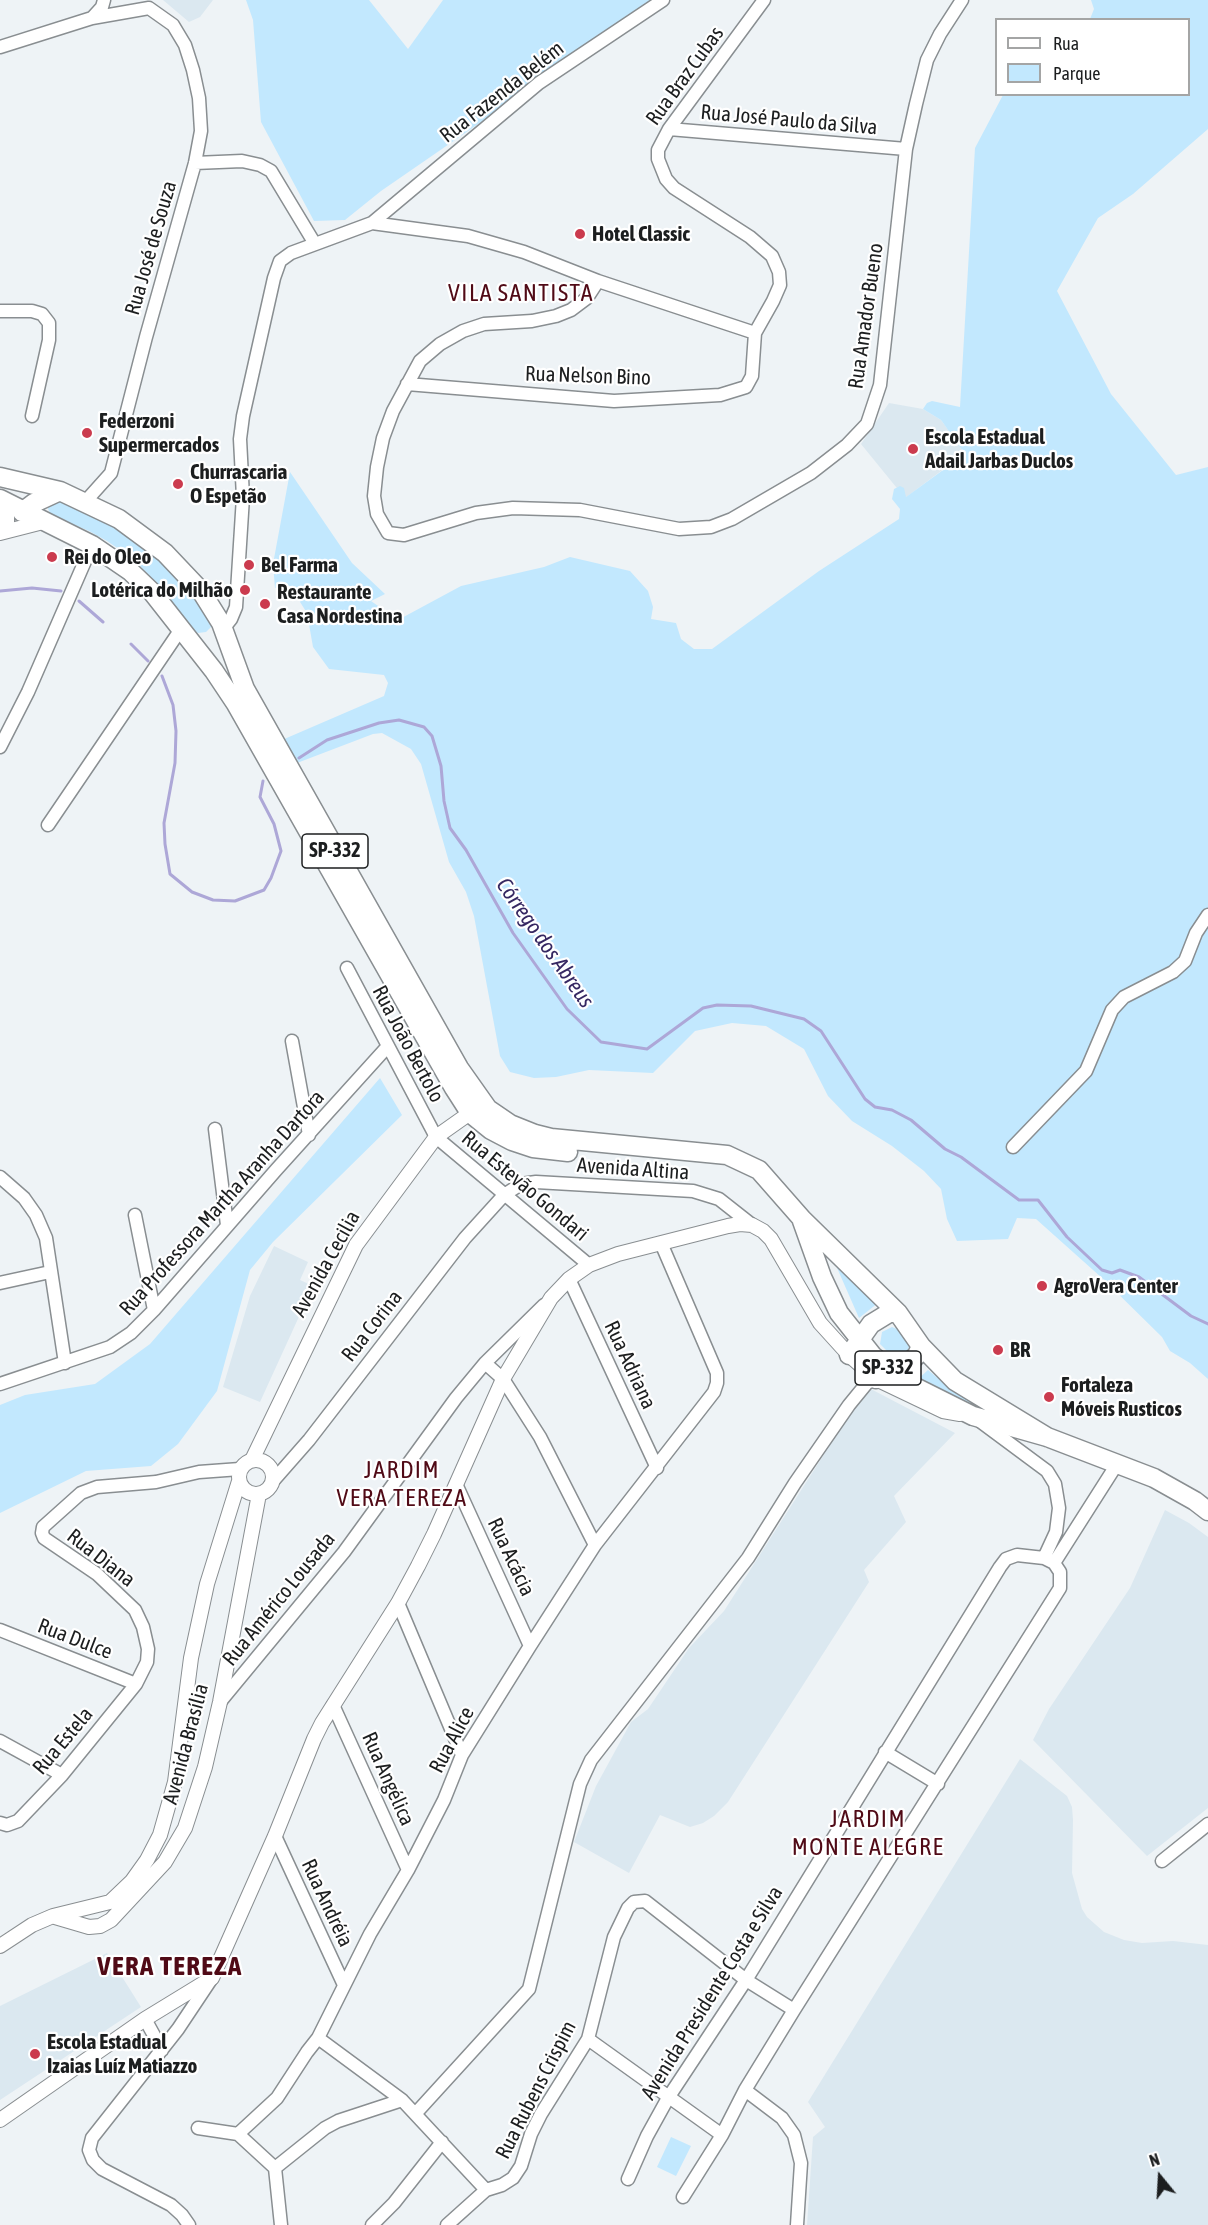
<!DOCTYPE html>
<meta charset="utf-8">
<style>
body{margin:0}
#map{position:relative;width:1208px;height:2225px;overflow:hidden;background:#eef3f6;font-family:"Asap Condensed",sans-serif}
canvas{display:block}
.legend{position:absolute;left:995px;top:18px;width:195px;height:78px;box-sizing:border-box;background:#fff;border:2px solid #a4a5a5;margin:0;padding:8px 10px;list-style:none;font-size:18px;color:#1c1e1f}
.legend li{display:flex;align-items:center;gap:12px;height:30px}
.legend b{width:30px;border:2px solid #a4a5a5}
.north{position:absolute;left:1130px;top:2147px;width:60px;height:60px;-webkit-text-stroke:4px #fff;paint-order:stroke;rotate:342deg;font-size:16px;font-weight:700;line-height:24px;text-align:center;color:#1c1e1f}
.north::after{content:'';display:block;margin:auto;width:21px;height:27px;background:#1c1e1f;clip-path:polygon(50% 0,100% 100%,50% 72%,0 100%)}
</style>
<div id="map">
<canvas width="1208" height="2225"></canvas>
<ul class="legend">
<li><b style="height:8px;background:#fff"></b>Rua</li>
<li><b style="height:16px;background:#c2e8fe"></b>Parque</li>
</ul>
<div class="north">N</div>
</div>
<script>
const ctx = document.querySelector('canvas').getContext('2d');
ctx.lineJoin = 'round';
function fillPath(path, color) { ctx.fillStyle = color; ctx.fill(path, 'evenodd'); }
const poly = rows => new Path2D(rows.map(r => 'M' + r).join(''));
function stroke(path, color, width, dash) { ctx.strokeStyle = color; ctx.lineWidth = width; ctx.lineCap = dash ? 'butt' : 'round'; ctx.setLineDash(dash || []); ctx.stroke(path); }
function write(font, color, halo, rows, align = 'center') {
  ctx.font = font + ' "Asap Condensed",sans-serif'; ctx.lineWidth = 4.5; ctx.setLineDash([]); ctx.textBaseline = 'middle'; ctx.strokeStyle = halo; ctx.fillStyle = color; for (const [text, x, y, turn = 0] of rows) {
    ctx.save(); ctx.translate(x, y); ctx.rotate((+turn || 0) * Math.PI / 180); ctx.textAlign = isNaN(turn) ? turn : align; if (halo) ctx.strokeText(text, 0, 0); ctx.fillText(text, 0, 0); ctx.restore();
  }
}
fillPath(poly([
 [163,0,213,0,200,17,189,22],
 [889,403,923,409,941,420,965,453,905,498,861,444],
 [274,1246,308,1262,300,1280,313,1286,260,1402,223,1387,250,1296],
 [867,1387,955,1433,894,1496,906,1522,864,1570,869,1582,728,1802,714,1816,703,1823,690,1827,660,1815,629,1873,574,1842,596,1786,631,1722,648,1709,689,1648,724,1611],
 [1165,1510,1189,1523,1208,1537,1208,1808,1147,1856,1033,1740,1049,1709,1130,1588],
 [1020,1759,1067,1796,1072,1807,1073,1820,1072,1873,1082,1909,1087,1917,1104,1932,1124,1940,1142,1943,1173,1941,1208,1945,1208,2225,807,2225,813,2137,825,2127,808,2102],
 [107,1953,141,2007,0,2100,0,2006]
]), '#dbe8f0');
fillPath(poly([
 [246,0,369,0,408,49,443,0,658,0,381,191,345,220,314,221,261,122,253,20],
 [1091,0,1208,0,1208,129,1133,194,1098,218,1057,291,1111,394,1176,475,1208,467,1208,1379,1190,1363,1170,1351,1162,1337,1102,1278,1036,1219,1017,1218,1008,1239,957,1241,947,1219,941,1189,924,1171,892,1146,852,1121,828,1096,804,1049,766,1026,732,1023,695,1031,653,1073,589,1070,556,1077,534,1078,510,1072,500,1056,474,916,466,892,449,862,421,764,411,749,382,733,373,734,297,763,282,740,384,696,388,683,384,675,329,669,313,647,307,613,290,586,275,588,273,564,290,472,352,563,385,594,371,601,398,620,461,586,544,567,570,557,630,571,648,591,653,607,651,619,676,623,681,639,694,649,712,649,819,571,899,519,900,509,892,499,894,489,900,486,904,488,906,497,965,454,941,420,923,409,927,403,932,401,960,407,975,148,1003,95,1188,94,1188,20,1090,19,1094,9],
 [58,500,76,505,128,534,181,579,205,608,211,627,206,632,198,633,191,629,164,590,132,558,107,541,89,531,51,515,48,509,48,504],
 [380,1078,402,1115,273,1242,250,1270,217,1391,178,1444,151,1466,86,1471,0,1513,0,1405,25,1395,95,1384,150,1344],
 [834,1261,878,1303,859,1318],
 [892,1327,902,1331,909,1347,904,1358,896,1360,880,1344,882,1332],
 [928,1370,947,1386,1004,1419,943,1394,917,1380],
 [671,2137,691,2146,676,2176,657,2167]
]), '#c2e8fe');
stroke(poly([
 [0,591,32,588,61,591],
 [79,601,103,622],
 [131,644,148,661],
 [162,676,173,705,176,731,175,763,164,823,165,844,170,874,192,892,213,900,235,901,264,890,271,878,281,851,274,824,260,797,263,781],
 [299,758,327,740,379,723,399,720,424,727,432,736,441,766,444,801,450,828,466,850,513,933,567,1009,601,1042,647,1049,703,1008,717,1005,751,1006,804,1019,821,1031,865,1099,875,1107,892,1110,911,1120,945,1149,961,1157,1019,1200,1038,1200,1067,1237,1102,1270,1112,1273,1120,1270,1139,1277,1191,1316,1208,1324]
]), '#ada7d7', 3);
const minor = poly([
 [92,18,102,7,104,0],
 [0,47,92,18,149,8,173,25,185,45,193,70,199,98,201,131,195,163,146,337,111,473,85,502],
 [669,129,906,149],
 [195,163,242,161,260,165,271,171,315,244],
 [372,223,539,83,663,0],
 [598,281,587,298,571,310,556,316,532,321,484,324,463,331,440,344,420,361,393,411,383,438,377,467,374,496,377,514,388,533,404,535,476,513,513,508,580,510,679,529,711,527,732,519,811,473,847,445,867,424,880,385,906,149,916,104,927,60,940,34,962,0],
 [0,311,32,311,42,314,49,323,49,340,32,416],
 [407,384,614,401,720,395,746,387,752,376,755,333,773,301,780,285,779,272,772,256,750,237,674,188,666,179,658,159,658,150,669,129,764,0],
 [223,629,231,619,236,607,243,497,240,439,243,416,274,278,280,261,291,253,372,223,468,236,524,252,598,281,755,333],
 [0,747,28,692,92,545],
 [48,825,181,629],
 [347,968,436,1137,589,1265],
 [292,1041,309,1135],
 [215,1129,227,1225],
 [1013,1147,1086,1071,1112,1010,1124,997,1173,972,1185,961,1196,933,1208,915],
 [0,1177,24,1198,36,1215,46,1238,65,1363],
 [135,1215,154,1310],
 [569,1279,657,1468],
 [0,1283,50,1272],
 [485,1363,503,1379,540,1437,595,1545],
 [0,1384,110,1347,131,1333,154,1310,276,1170,388,1046],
 [981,1422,1047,1471,1055,1484,1059,1508,1056,1532,1044,1558],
 [273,1481,309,1440,465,1238,504,1195,521,1184,536,1182,693,1191,719,1199,752,1225],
 [456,1484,530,1646],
 [1054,1563,1117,1464],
 [398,1603,462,1755],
 [0,1630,136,1684],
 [220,1702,344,1552,456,1398,485,1363,544,1305],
 [333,1705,408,1870],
 [0,1741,62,1775],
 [885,1752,938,1784],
 [0,1823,7,1825,18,1821,62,1775,136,1684,147,1662,148,1649,143,1627,135,1610,97,1574,44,1538,42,1533,43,1527,81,1493,97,1487,156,1482,199,1472,240,1469],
 [275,1836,344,1985],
 [1162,1861,1208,1824],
 [145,2019,162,2050],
 [318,2038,402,2100,486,2190],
 [588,2039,722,2135],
 [745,2090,782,2118,794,2135,801,2163,797,2225],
 [416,2113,529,1989,580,1784,591,1760,748,1558,795,1483,849,1405,867,1383,876,1379],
 [198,2128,238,2134],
 [238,2134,277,2098,307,2052,318,2038,370,1934,408,1870,444,1800,462,1755,530,1646,595,1545,714,1392,717,1383,717,1373,661,1243],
 [238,2134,275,2168],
 [628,2179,647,2136,668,2098,746,1980,1000,1567,1006,1559,1017,1555,1044,1558,1054,1563,1060,1572,1060,1588,794,2010,745,2090,722,2135,683,2197],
 [189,2225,182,2215,171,2205,102,2169,93,2160,89,2150,92,2138,178,2029,212,1978],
 [281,2225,275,2168,325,2128,338,2121,402,2100],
 [372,2225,394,2203,442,2142],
 [447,2225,486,2190,502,2185,513,2178,521,2166,531,2134,541,2114,588,2039,614,1937,628,1908,634,1902,645,1901,746,1980,794,2010]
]);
const tertiary = poly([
 [0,533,43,522],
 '239 1477a17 17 0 1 1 34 0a17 17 0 1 1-34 0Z',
 [252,1460,356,1245,436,1137,470,1113],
 [55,1917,89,1927,100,1926,111,1920,165,1862,185,1828,205,1767,220,1702,259,1494],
 [0,1946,32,1925,53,1916,110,1902,132,1881,147,1860,160,1835,175,1782,191,1658,207,1584,239,1481],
 [0,2120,145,2019,212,1978,275,1836,314,1739,322,1723,398,1603,418,1566,434,1534,503,1379,551,1298,569,1279,589,1265,618,1254,728,1226,740,1224,752,1225,763,1231,771,1239,820,1323,849,1355,876,1379,943,1411,960,1414]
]);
const primary = poly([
 [0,477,60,491,119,519,165,553,201,591,221,623,245,689,459,1068,488,1109,510,1124,535,1134,551,1138,727,1155,759,1170,802,1219,898,1313,921,1346,955,1381,1047,1437],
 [0,499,92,545,130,571,152,592,214,671,236,704,454,1088,470,1113,491,1130,512,1141,533,1148,568,1152],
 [0,500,5,511,5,526],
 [22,512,34,503,60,491],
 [802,1221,822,1277,839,1313,873,1356,911,1385,973,1416,1047,1437,1154,1478,1195,1501,1208,1511],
 [849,1355,871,1324,889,1313,898,1313],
 [876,1379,903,1369,917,1355,921,1346]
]);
stroke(minor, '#898e91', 15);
stroke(tertiary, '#898e91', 16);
stroke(primary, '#898e91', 21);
stroke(minor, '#fff', 12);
stroke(tertiary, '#fff', 14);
stroke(primary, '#fff', 18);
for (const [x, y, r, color] of [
 [580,234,6,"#cb3b4e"],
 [87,433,6,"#cb3b4e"],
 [913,449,6,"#cb3b4e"],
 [178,484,6,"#cb3b4e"],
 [52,557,6,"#cb3b4e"],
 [249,565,6,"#cb3b4e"],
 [245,590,6,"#cb3b4e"],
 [265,604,6,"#cb3b4e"],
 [1042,1286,6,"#cb3b4e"],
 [998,1350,6,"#cb3b4e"],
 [1049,1397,6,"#cb3b4e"],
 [35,2054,6,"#cb3b4e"]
]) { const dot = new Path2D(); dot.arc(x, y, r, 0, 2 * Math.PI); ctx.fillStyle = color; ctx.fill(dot); stroke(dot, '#fff', 2); }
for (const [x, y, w] of [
 [335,851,66],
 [888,1368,66]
]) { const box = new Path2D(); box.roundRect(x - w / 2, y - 17, w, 34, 4.5); ctx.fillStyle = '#fff'; ctx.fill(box); stroke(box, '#1c1e1f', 1.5); }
write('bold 20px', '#1c1e1f', null, [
 ["SP-332",335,851],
 ["SP-332",888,1368]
]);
write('21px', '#1c1e1f', '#fff', [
 ["Rua Braz Cubas",685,76,-54],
 ["Rua Fazenda Belém",502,92,-38],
 ["Rua José Paulo da Silva",789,120,5],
 ["Rua José de Souza",151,248,-74],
 ["Rua Amador Bueno",866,316,-82],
 ["Rua Nelson Bino",588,376,2],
 ["Rua João Bertolo",408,1044,62],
 ["Avenida Altina",633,1169,4],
 ["Rua Estevão Gondari",525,1186,40],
 ["Rua Professora Martha Aranha Dartora",222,1203,-48],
 ["Avenida Cecilia",326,1264,-61],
 ["Rua Corina",372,1326,-52],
 ["Rua Adriana",630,1365,65],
 ["Rua Acácia",511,1557,65],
 ["Rua Diana",101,1558,38],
 ["Rua Américo Lousada",279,1599,-51],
 ["Rua Dulce",75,1639,21],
 ["Rua Alice",452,1740,-62],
 ["Rua Estela",63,1741,-50],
 ["Avenida Brasília",186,1744,-75],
 ["Rua Angélica",388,1779,66],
 ["Rua Andréia",327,1903,65],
 ["Avenida Presidente Costa e Silva",712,1993,-58],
 ["Rua Rubens Crispim",536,2090,-63]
]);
write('bold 21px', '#1c1e1f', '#fff', [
 ["Hotel Classic",592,234],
 ["Federzoni",99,421],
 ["Supermercados",99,445],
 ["Escola Estadual",925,437],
 ["Adail Jarbas Duclos",925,461],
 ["Churrascaria",190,472],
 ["O Espetão",190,496],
 ["Rei do Oleo",64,557],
 ["Bel Farma",261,565],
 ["Lotérica do Milhão",233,590,"right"],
 ["Restaurante",277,592],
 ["Casa Nordestina",277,616],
 ["AgroVera Center",1054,1286],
 ["BR",1010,1350],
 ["Fortaleza",1061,1385],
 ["Móveis Rusticos",1061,1409],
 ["Escola Estadual",47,2042],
 ["Izaias Luíz Matiazzo",47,2066]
], 'left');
write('italic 22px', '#362862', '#fff', [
 ["Córrego dos Abreus",545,943,55]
]);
ctx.letterSpacing = '1.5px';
write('24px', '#500a16', '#fff', [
 ["VILA SANTISTA",521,293],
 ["JARDIM",402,1470],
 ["VERA TEREZA",402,1498],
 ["JARDIM",868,1819],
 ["MONTE ALEGRE",868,1847]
]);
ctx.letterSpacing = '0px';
ctx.letterSpacing = '1.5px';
write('bold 27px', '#500a16', '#fff', [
 ["VERA TEREZA",170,1966]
]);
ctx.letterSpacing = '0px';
</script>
